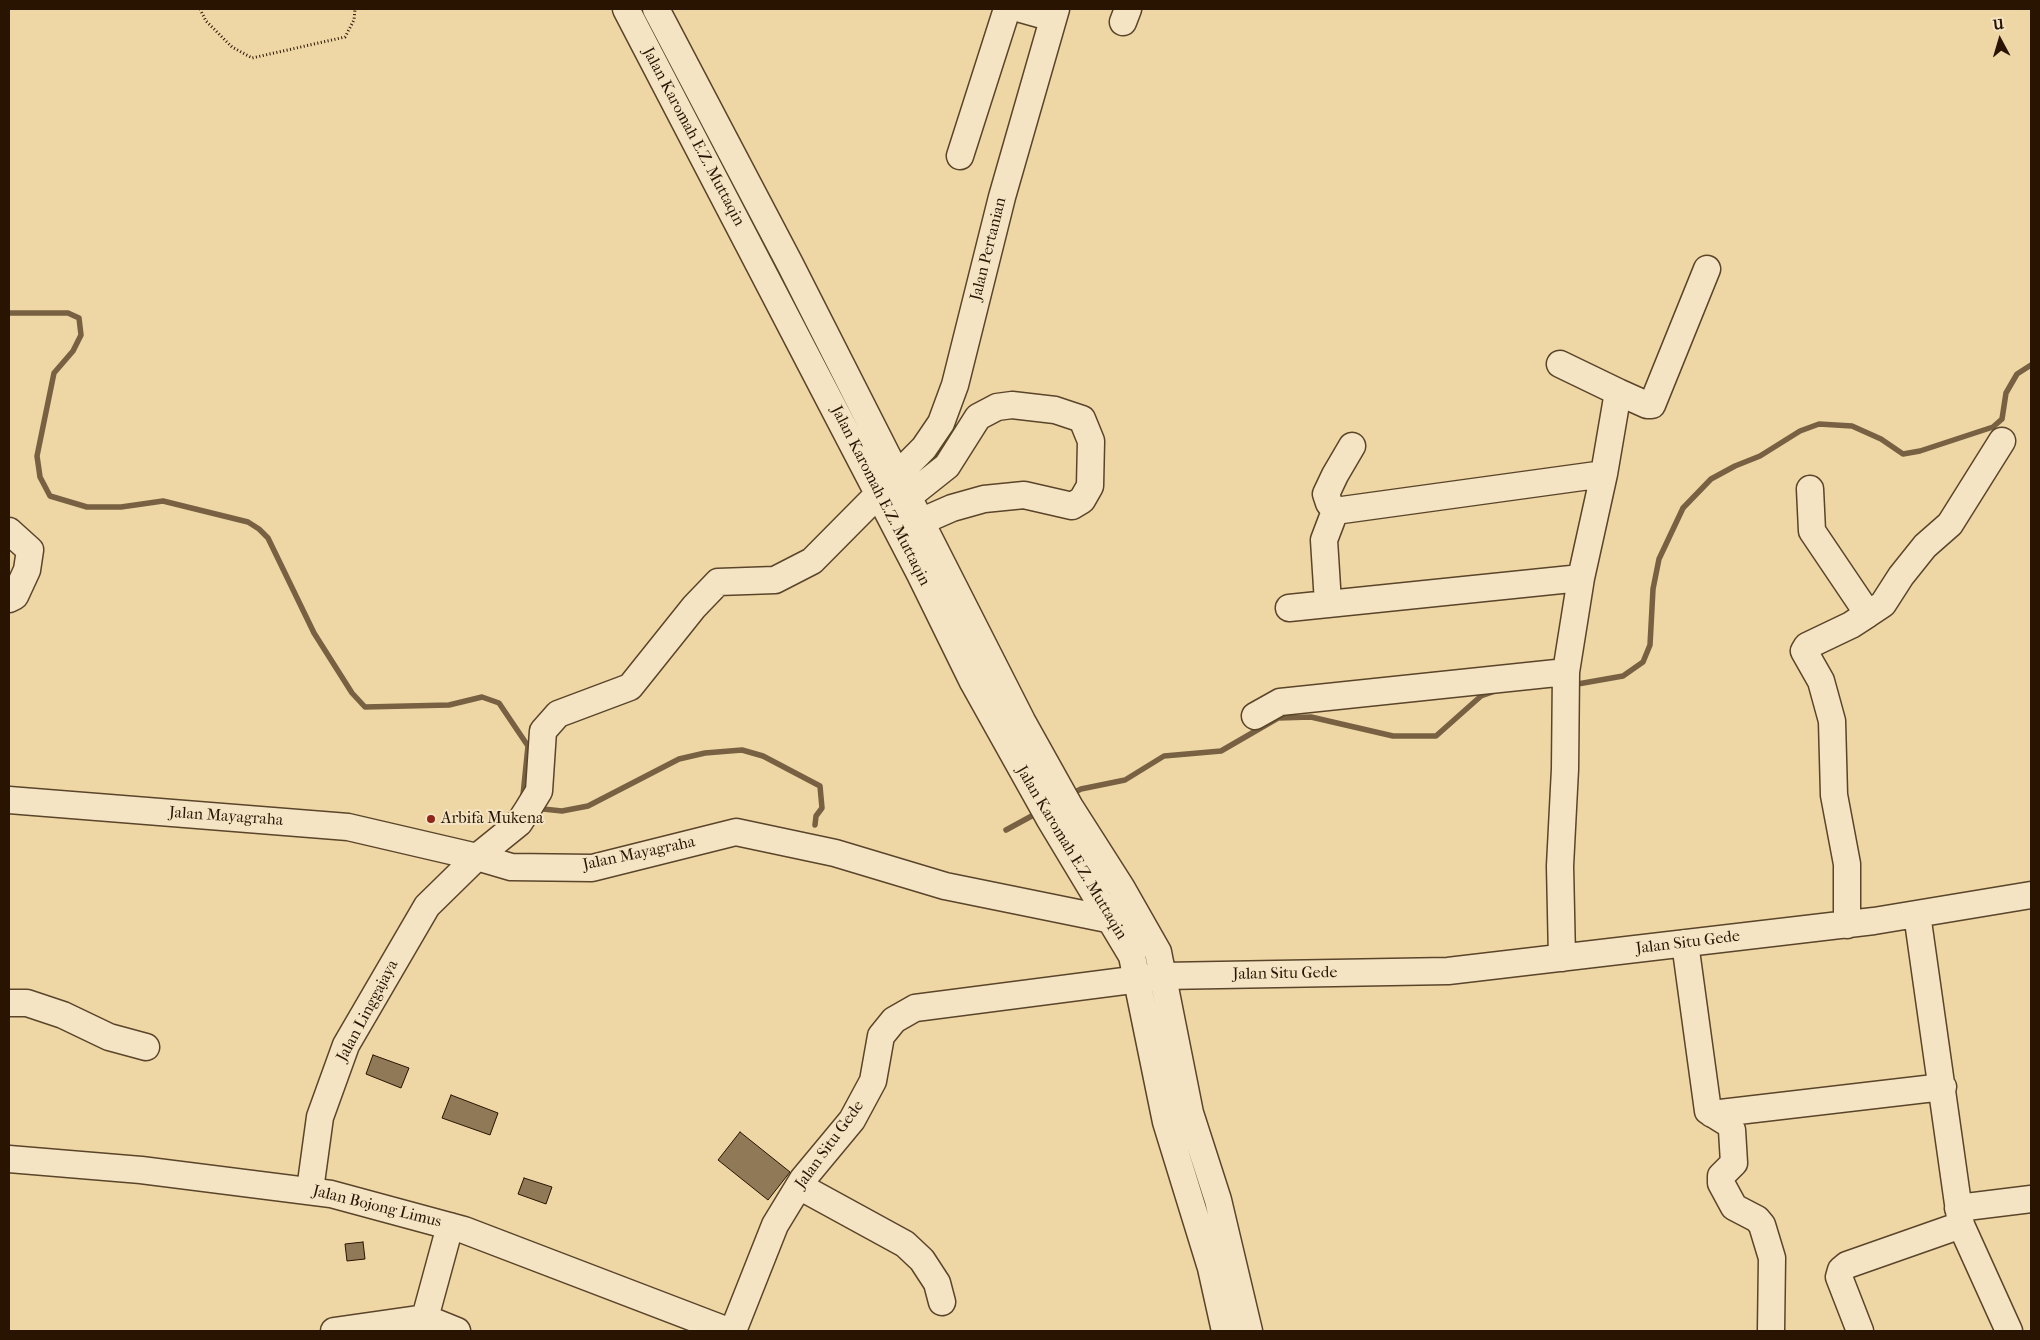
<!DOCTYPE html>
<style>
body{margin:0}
#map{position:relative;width:2040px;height:1340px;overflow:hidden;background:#eed6a5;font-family:"IM FELL French Canon",serif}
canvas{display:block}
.frame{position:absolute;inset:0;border:10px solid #281401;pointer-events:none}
.north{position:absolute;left:1975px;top:15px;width:50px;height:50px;-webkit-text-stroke:4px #f4e4c4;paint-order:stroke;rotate:354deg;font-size:14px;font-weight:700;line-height:20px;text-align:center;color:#281401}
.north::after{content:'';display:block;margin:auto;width:18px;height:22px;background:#281401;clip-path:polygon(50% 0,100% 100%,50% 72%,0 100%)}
</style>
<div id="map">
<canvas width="2040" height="1340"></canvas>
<div class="frame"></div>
<div class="north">U</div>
</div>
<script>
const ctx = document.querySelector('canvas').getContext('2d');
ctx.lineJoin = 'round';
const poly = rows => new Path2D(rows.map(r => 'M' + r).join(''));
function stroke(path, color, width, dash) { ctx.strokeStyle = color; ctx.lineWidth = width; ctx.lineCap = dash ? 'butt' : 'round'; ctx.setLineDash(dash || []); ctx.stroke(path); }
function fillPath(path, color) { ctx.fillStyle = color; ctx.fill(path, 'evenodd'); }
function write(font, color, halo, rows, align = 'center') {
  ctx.font = font + ' "IM FELL French Canon",serif'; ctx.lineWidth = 4; ctx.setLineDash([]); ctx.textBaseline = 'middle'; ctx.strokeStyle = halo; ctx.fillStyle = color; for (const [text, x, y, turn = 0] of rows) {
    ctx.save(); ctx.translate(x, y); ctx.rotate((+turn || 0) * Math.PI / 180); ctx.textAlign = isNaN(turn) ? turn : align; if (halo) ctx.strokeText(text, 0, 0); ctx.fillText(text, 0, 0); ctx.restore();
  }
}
stroke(poly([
 [9,313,68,313,79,318,81,335,73,351,54,373,37,456,40,477,50,496,87,507,121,507,163,501,248,522,259,529,268,538,314,633,352,693,365,707,449,705,482,697,499,703,528,746,523,795,526,797],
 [1572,685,1623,676,1643,662,1650,645,1653,589,1659,559,1683,508,1711,479,1735,466,1760,456,1800,431,1819,424,1852,426,1881,439,1903,454,1920,451,1993,427,2002,419,2006,393,2017,374,2031,365],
 [1071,794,1081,789,1125,780,1164,756,1221,751,1278,718,1311,717,1393,736,1436,736,1481,696,1495,691],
 [538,805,543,809,562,811,588,806,679,759,705,753,742,750,763,756,820,786,822,808,816,816,815,825],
 [1006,830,1039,812]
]), '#776142', 5.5);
const building = poly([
 [373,1055,409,1068,401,1088,366,1074,373,1055],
 [451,1095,498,1113,490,1135,442,1118,451,1095],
 [740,1132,790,1172,768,1200,718,1160,740,1132],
 [524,1178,552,1187,546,1204,518,1194,524,1178],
 [363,1242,365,1259,347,1261,345,1244,363,1242]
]);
fillPath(building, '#8f7956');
stroke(building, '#281401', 1);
const minor = poly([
 [626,9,920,574,973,682,1049,818,1132,956,1166,1122,1211,1268,1225,1331],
 [656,9,790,264,1022,721,1070,807,1121,887,1158,952,1190,1113,1218,1200,1249,1331],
 [1021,9,1053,18],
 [1123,22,1128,9],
 [960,156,1007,9],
 [1560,364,1618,392],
 [1352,446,1335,475,1326,494,1329,503,1335,511,1604,474],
 [1810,489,1812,531,1868,614,1851,625,1807,646,1804,651,1821,681,1832,721,1834,795,1847,864,1847,925],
 [908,497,947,466,978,417,997,407,1012,405,1055,410,1082,419,1091,441,1090,486,1082,500,1072,506,1024,495,984,499,952,508,920,522],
 [9,531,30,550,27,570,15,596,9,599],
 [1328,603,1324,540,1335,511],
 [1289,608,1581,578],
 [1868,614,1883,604,1901,576,1925,546,1950,524,2002,441],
 [1255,716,1280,702,1566,672],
 [9,800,348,827,477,857,511,867,592,868,736,832,835,853,945,886,1122,922],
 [1917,914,1961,1225],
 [1685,943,1708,1111,1729,1124,1732,1130,1734,1163,1721,1176,1721,1183,1734,1207,1757,1219,1762,1225,1772,1258,1771,1331],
 [1562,958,1560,866,1565,769,1566,672,1581,578,1604,474,1618,392,1647,405,1652,405,1707,269],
 [9,1003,27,1003,63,1015,109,1037,146,1047],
 [1712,1114,1943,1087],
 [9,1159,141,1170,331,1194,464,1230,728,1331],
 [799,1186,905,1244,922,1260,937,1283,942,1302],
 [310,1190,320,1117,346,1045,427,906,477,857,519,823,528,809,539,791,543,731,558,714,630,687,694,607,718,582,775,580,812,561,924,448,941,423,955,385,1002,197,1056,9],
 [1958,1208,2031,1199],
 [425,1318,450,1226],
 [334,1331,425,1318,457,1331],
 [733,1331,775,1225,803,1179,852,1120,873,1081,881,1036,894,1020,915,1008,1163,976,1448,971,1874,921,2031,895],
 [1860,1331,1839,1277,1841,1270,1847,1265,1961,1225,2009,1331]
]);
stroke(minor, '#5a442a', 29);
stroke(poly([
 [200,9,206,21,232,47,252,58,345,37,354,20,355,9]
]), '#281401', 3, [1, 2.5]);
stroke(minor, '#f4e4c4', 26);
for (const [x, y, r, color] of [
 [431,819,5,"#8f2418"]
]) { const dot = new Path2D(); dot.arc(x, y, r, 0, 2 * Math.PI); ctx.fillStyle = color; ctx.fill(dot); stroke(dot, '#f4e4c4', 2); }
write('16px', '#281401', '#f4e4c4', [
 ["Jalan Karomah E.Z. Muttaqin",693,137,62],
 ["Jalan Pertanian",989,249,-76],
 ["Jalan Karomah E.Z. Muttaqin",880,496,63],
 ["Jalan Mayagraha",226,817,4],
 ["Jalan Karomah E.Z. Muttaqin",1071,853,59],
 ["Jalan Mayagraha",639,854,-12],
 ["Jalan Situ Gede",1688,943,-7],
 ["Jalan Situ Gede",1285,974,-1],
 ["Jalan Linggajaya",368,1011,-62],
 ["Jalan Situ Gede",830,1145,-54],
 ["Jalan Bojong Limus",377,1207,14]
]);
write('16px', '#281401', '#f4e4c4', [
 ["Arbifa Mukena",441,819]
], 'left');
</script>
